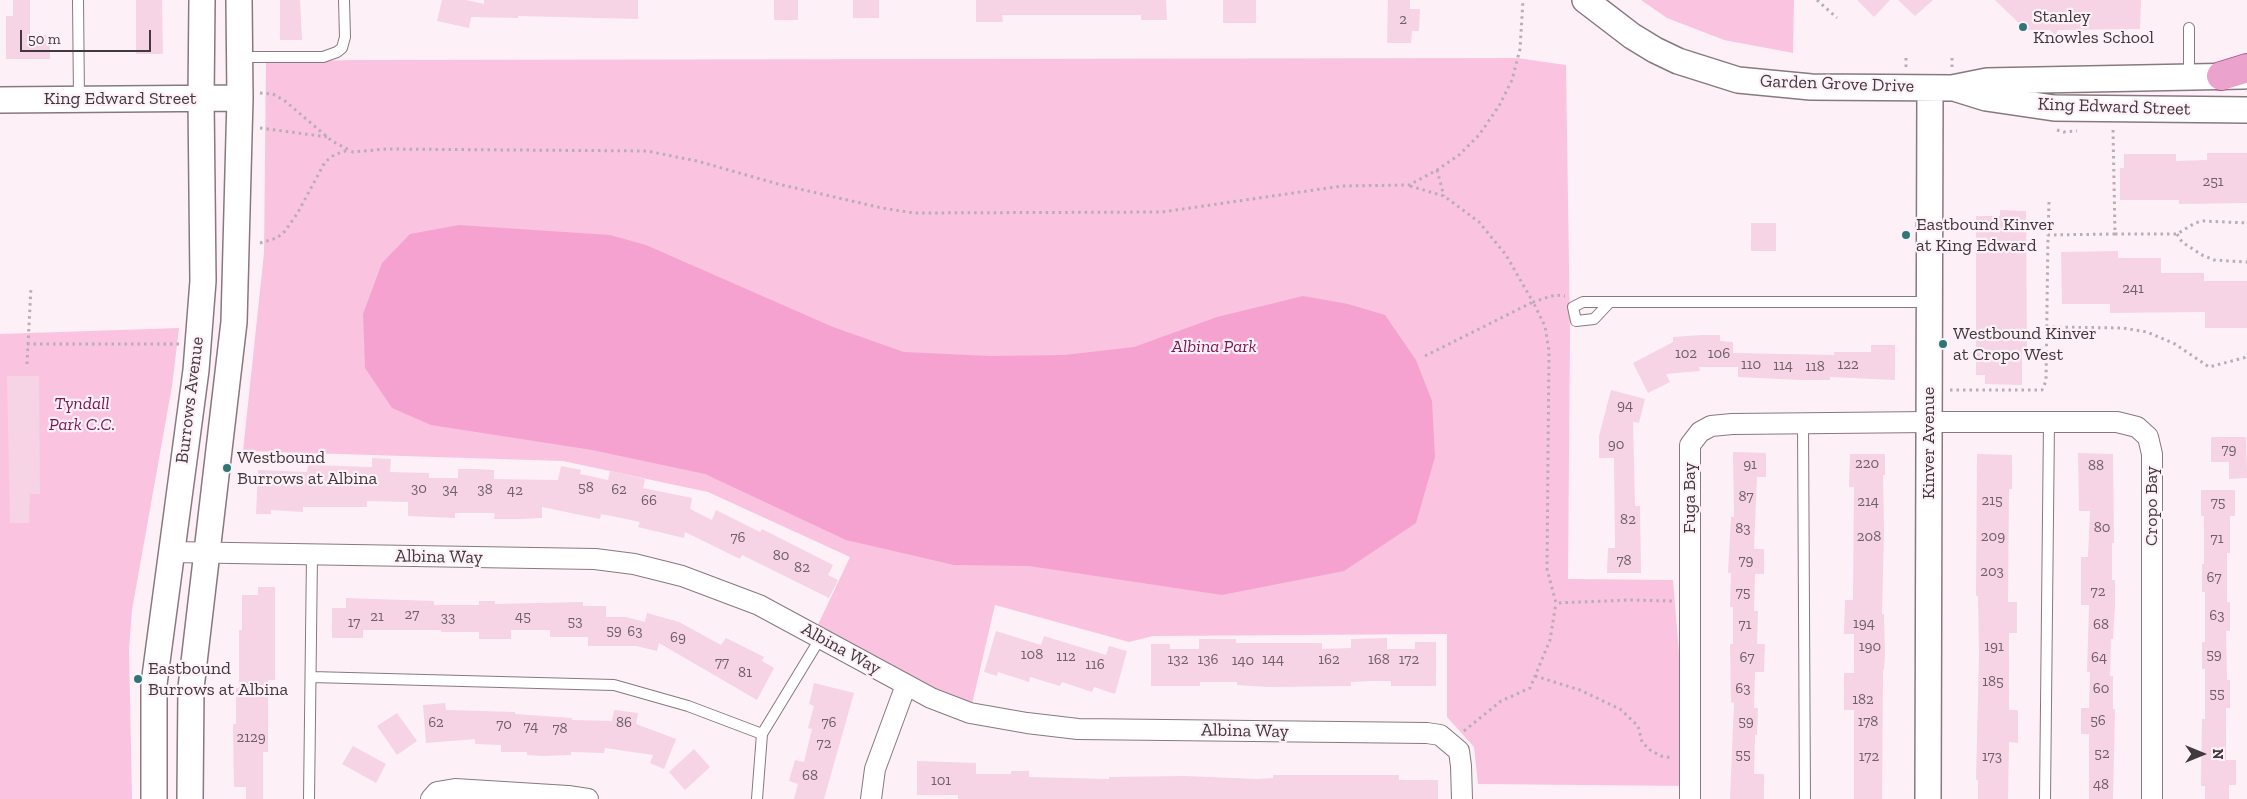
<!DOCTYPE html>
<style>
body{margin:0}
#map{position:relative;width:2247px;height:799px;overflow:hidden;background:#fef0f7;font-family:"Zilla Slab",serif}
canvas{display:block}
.north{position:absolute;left:2177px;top:729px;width:50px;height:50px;-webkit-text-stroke:4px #fef0f7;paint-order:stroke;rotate:90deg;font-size:14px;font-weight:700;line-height:20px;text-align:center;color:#40393d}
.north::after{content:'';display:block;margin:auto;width:18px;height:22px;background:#40393d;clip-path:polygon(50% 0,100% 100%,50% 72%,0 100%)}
.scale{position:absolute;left:20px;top:30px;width:131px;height:22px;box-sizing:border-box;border:2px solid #40393d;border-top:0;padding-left:6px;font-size:15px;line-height:18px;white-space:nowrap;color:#40393d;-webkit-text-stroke:4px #fef0f7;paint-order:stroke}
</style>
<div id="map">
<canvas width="2247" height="799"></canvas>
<div class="north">N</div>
<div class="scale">50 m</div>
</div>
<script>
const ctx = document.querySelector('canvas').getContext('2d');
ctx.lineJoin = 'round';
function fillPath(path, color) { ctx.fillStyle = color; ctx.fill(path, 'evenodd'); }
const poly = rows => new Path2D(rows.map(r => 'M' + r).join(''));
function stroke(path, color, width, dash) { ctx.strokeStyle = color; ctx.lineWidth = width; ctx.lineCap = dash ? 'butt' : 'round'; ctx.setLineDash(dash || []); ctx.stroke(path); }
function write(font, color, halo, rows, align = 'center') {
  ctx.font = font + ' "Zilla Slab",serif'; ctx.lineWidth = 4.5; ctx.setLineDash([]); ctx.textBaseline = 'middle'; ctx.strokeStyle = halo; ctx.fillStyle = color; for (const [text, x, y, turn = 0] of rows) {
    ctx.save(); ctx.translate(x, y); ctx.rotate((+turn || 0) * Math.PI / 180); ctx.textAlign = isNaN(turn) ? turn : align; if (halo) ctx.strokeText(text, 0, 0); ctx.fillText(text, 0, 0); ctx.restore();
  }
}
fillPath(poly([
 [1641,0,1794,0,1793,53,1724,40,1667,18],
 [1517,58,1566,65,1570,333,1568,579,1673,580,1690,786,1478,784,1474,747,1447,717,1447,634,1153,636,1129,642,995,605,972,704,936,690,814,633,850,557,708,492,563,461,243,451,264,253,266,62,356,60],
 [179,328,172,386,132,610,129,650,132,799,0,799,0,334]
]), '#fac4e0');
fillPath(poly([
 [459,225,610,235,646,245,833,327,904,352,990,356,1064,355,1134,347,1217,317,1303,296,1348,304,1385,315,1416,360,1432,401,1435,457,1416,523,1344,571,1222,595,1029,566,954,565,846,540,705,474,592,450,431,425,392,408,365,368,363,314,382,263,410,234]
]), '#f6a2d0');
fillPath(poly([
 [13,0,30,0,30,35,50,35,50,59,6,59,6,16,13,16],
 [136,0,162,0,163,54,136,54],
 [280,0,300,0,302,40,280,40],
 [442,0,466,0,484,4,484,0,638,0,638,19,518,16,518,18,471,17,469,28,437,21],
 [774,0,798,0,798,20,774,20],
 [853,0,879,0,879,18,853,18],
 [976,0,1166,0,1167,20,1141,20,1141,15,1002,15,1003,22,976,22],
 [1223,0,1256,0,1256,23,1223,23],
 [1388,0,1410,0,1410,9,1420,9,1419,31,1412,31,1411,43,1387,43],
 [1857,0,1890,0,1874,17],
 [1898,0,1933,0,1915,16],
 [1995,0,2141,0,2140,29,2058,30,2055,36,2050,30,2026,30],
 [2207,153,2247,153,2247,203,2179,204,2179,200,2120,200,2120,168,2124,168,2124,154,2176,154,2176,161,2207,160],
 [2000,210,2026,211,2027,350,2022,350,2022,385,1985,384,1985,375,1976,375,1976,216,2000,216],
 [1751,223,1776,223,1776,251,1751,251],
 [2118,251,2118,258,2161,258,2161,273,2204,273,2204,281,2247,281,2247,328,2205,328,2205,312,2110,313,2110,304,2062,304,2061,252],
 [1702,335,1720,335,1720,341,1733,342,1733,353,1834,355,1834,352,1871,352,1871,345,1895,345,1895,380,1830,377,1830,380,1800,380,1738,377,1738,367,1699,367,1700,371,1666,374,1670,382,1648,393,1633,363,1673,342,1673,337],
 [7,376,39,376,40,494,30,494,29,523,10,523],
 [1611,390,1645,399,1639,423,1633,422,1635,506,1640,506,1641,573,1607,573,1608,548,1615,548,1614,458,1599,458,1599,436],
 [2211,437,2246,437,2247,478,2229,479,2229,462,2211,462],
 [1733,452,1766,453,1766,477,1757,477,1754,549,1764,549,1764,574,1755,574,1754,611,1758,611,1757,644,1765,644,1764,672,1755,672,1754,708,1758,708,1757,735,1755,735,1754,774,1764,774,1764,799,1730,799,1734,703,1731,702,1730,644,1733,644,1733,607,1730,607,1731,573,1728,573,1731,517,1734,517],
 [2078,453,2113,454,2114,543,2112,543,2112,580,2115,580,2115,605,2113,639,2111,639,2110,676,2113,676,2113,709,2115,709,2113,799,2089,799,2089,734,2081,734,2081,708,2089,708,2090,672,2087,672,2089,605,2081,605,2081,557,2088,557,2090,511,2079,511],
 [1850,454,1885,454,1885,475,1883,475,1884,530,1882,614,1884,614,1885,655,1884,670,1883,670,1882,799,1854,799,1854,710,1844,710,1844,673,1854,673,1854,634,1844,634,1845,600,1853,600,1854,487,1849,487],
 [1977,454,2012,455,2012,489,2009,489,2008,602,2017,602,2017,633,2009,633,2009,710,2018,710,2018,743,2009,742,2008,799,1978,799,1978,780,1976,780,1979,655,1978,596,1976,596],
 [372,458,391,459,390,472,429,473,429,478,458,478,458,469,476,469,494,470,494,479,558,480,561,466,581,470,580,474,608,480,610,471,645,479,643,488,692,498,690,509,712,520,716,510,760,532,762,529,833,565,828,575,838,580,829,598,742,555,740,559,685,532,684,538,638,527,640,522,621,518,601,514,600,519,542,507,542,518,519,519,494,519,495,513,455,513,455,518,408,516,408,502,367,501,367,507,303,507,303,512,271,510,271,514,256,514,258,470,307,472,308,465,372,467],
 [2201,490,2235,490,2235,516,2230,516,2230,553,2227,553,2227,602,2230,602,2230,631,2226,631,2227,680,2230,680,2230,708,2226,708,2226,760,2236,760,2236,785,2229,785,2229,799,2205,799,2205,786,2201,786,2202,719,2205,719,2205,669,2202,669,2202,642,2205,642,2205,592,2202,592,2202,564,2204,564,2204,516,2201,516],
 [258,587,275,587,275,680,268,680,268,752,263,752,263,799,246,799,246,787,234,787,233,724,236,724,236,688,239,688,239,630,242,630,242,595,258,595],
 [346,598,434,601,434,605,479,605,479,601,495,601,495,604,583,602,583,606,606,606,606,617,626,617,645,622,647,613,679,622,721,645,726,638,764,657,762,661,774,668,757,700,659,643,657,651,636,646,588,646,588,637,550,637,550,630,511,630,511,639,479,639,479,632,441,632,441,630,363,630,363,638,332,638,332,608,346,608],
 [996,631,1041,645,1044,636,1106,655,1109,646,1127,651,1115,694,1094,687,1092,692,1062,682,1060,686,1030,677,1029,682,998,672,997,676,984,672],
 [1387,638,1387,649,1415,649,1415,642,1436,642,1436,686,1391,686,1391,681,1371,681,1351,682,1351,686,1267,687,1237,685,1237,682,1200,682,1200,686,1151,686,1151,644,1170,644,1170,649,1199,649,1199,639,1236,639,1236,643,1322,643,1322,649,1351,648,1351,639],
 [814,683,854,693,824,799,794,799,798,784,789,781,795,760,804,762,812,729,808,728,814,706,809,704],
 [445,703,446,710,515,712,515,714,572,718,572,720,612,721,614,710,638,713,636,724,676,739,664,769,650,763,653,755,605,748,604,753,571,752,571,755,542,756,527,755,527,752,501,752,501,745,475,744,475,739,426,743,423,705],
 [397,713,417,741,397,755,377,726],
 [353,746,386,764,376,783,342,764],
 [694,749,710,767,685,790,669,772],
 [917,761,976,763,976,774,1011,774,1011,771,1029,771,1029,777,1109,779,1109,777,1185,776,1257,779,1273,778,1273,775,1399,775,1399,780,1438,780,1438,799,958,799,958,795,917,795]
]), '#f6d3e5');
const service = poly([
 [78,0,79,98],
 [2189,28,2189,77],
 [241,57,323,57,337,52,342,48,345,37,344,0],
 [1610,302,1594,319,1576,321,1573,307,1583,302,1929,302],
 [1803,423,1805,799],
 [311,677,614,685,688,706,762,734],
 [309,799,312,555],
 [757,799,762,734,821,637],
 [2045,799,2049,422]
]);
const minor = poly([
 [171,552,595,559,634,564,682,576,759,605,931,698,970,713,1027,723,1078,729,1427,733,1440,735,1459,751,1461,766,1462,799],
 [431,799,437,792,455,789,568,796,588,799],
 [871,799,875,769,906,685],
 [1690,799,1690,445,1700,432,1711,426,1732,424,1929,422,2117,422,2137,427,2148,437,2152,454,2152,799]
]);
const tertiary = poly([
 [1585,0,1632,36,1655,50,1678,61,1738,80,1811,87,1952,88,1987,81,2243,76],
 [1957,89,1986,98,2054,108,2247,110],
 [0,100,240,98],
 [154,799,154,684,196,370,203,281,201,99,202,0],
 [190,799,191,688,234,322,240,98,239,0],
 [1928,799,1930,88]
]);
const primary = poly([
 [2221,76,2247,68]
]);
stroke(service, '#887880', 12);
stroke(minor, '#887880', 22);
stroke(tertiary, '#887880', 28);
stroke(primary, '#a75686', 30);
stroke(poly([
 [1817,0,1837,18],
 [1906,58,1906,68],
 [1952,58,1952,67],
 [260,93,273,94,285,101,332,141,353,152,386,149,647,151,697,161,778,184,882,208,914,213,1162,212,1342,186,1409,185,1437,170,1459,155,1479,135,1499,106,1512,80,1520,49,1523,0],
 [260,128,328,137],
 [2057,130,2064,132,2077,131],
 [1437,170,1444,196],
 [1410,186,1444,196,1479,222,1506,255,1533,302,1555,295,1565,296],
 [2049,202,2048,235,2115,234,2113,129],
 [2115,234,2177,234,2195,223,2203,221,2247,223],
 [2177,234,2182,242,2202,255,2214,260,2247,262],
 [260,243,277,238,285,231,297,214,325,162,334,155,348,150],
 [2046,327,2123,328,2147,332,2175,344,2209,367,2247,357],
 [27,344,179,344],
 [1425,356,1533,302,1545,326,1549,351,1547,569,1556,603,1629,600,1672,601],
 [27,364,31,287],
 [1950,390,2042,390,2046,381,2048,235],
 [1535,676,1580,690,1620,709,1638,726,1642,742,1650,750,1661,756,1673,758],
 [1464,731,1501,701,1530,688,1550,640,1556,603]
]), '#b9adb3', 3, [2.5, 4]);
stroke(service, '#fff', 10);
stroke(minor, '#fff', 20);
stroke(tertiary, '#fff', 25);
stroke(primary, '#eba3ce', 28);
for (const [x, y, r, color] of [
 [2023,27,5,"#2d7777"],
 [1906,235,5,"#2d7777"],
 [1943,344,5,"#2d7777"],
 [227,468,5,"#2d7777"],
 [138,679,5,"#2d7777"]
]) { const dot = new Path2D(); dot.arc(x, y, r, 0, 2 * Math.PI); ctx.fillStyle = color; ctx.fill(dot); stroke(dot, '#fef0f7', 2); }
write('15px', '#6e6067', null, [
 ["2",1403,20],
 ["251",2213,182],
 ["241",2133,289],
 ["102",1686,354],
 ["106",1719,354],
 ["110",1751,365],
 ["122",1848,365],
 ["114",1783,366],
 ["118",1815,367],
 ["94",1625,406],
 ["90",1616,445],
 ["79",2229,450],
 ["220",1867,464],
 ["91",1750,465],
 ["88",2096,466],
 ["58",586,488],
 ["30",419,489],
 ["34",450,490],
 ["38",485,490],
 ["62",619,490],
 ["42",515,491],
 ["87",1746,497],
 ["66",649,501],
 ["215",1992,501],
 ["214",1868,502],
 ["75",2218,503],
 ["82",1628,520],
 ["80",2102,528],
 ["83",1743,529],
 ["208",1869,537],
 ["209",1993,537],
 ["76",738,538],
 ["71",2217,539],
 ["80",781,556],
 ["78",1624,561],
 ["79",1746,561],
 ["82",802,568],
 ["203",1992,572],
 ["67",2214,578],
 ["72",2098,592],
 ["75",1743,593],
 ["27",412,615],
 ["63",2217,616],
 ["21",377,617],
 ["45",523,617],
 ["33",448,618],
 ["53",575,622],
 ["17",354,623],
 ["194",1864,624],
 ["71",1745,625],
 ["68",2101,625],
 ["59",614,631],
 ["63",635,632],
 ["69",678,638],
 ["190",1870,647],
 ["191",1994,647],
 ["108",1032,655],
 ["59",2214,655],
 ["112",1066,657],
 ["67",1747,658],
 ["64",2099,658],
 ["132",1178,660],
 ["136",1208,660],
 ["144",1273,660],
 ["162",1329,660],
 ["168",1379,660],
 ["172",1409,660],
 ["140",1243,661],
 ["77",722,663],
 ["116",1095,665],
 ["81",745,673],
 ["185",1993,682],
 ["63",1743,689],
 ["60",2101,689],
 ["55",2217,694],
 ["182",1863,700],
 ["56",2098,721],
 ["59",1746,722],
 ["178",1868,722],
 ["62",436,723],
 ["86",624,723],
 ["76",829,723],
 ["70",504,725],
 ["74",531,727],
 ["78",560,729],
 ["2129",251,738],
 ["72",824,744],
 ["52",2102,754],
 ["55",1743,755],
 ["172",1869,757],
 ["173",1992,757],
 ["68",810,776],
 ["101",941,781],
 ["48",2101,785]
]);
write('18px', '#40393d', '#fef0f7', [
 ["Stanley",2033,17],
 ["Knowles School",2033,38],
 ["Eastbound Kinver",1916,225],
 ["at King Edward",1916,246],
 ["Westbound Kinver",1953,334],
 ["at Cropo West",1953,355],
 ["Westbound",237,458],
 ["Burrows at Albina",237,479],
 ["Eastbound",148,669],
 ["Burrows at Albina",148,690]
], 'left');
write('18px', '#40393d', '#fef0f7', [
 ["Garden Grove Drive",1837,84,2],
 ["King Edward Street",120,99],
 ["King Edward Street",2114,107,2],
 ["Burrows Avenue",190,400,-83],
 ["Kinver Avenue",1929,443,-90],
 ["Fuga Bay",1690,498,-90],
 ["Cropo Bay",2152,506,-90],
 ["Albina Way",439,557,1],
 ["Albina Way",841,649,29],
 ["Albina Way",1245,731,1]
]);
write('italic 18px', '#781856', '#fef0f7', [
 ["Albina Park",1214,347],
 ["Tyndall",82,404],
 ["Park C.C.",82,425]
]);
</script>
